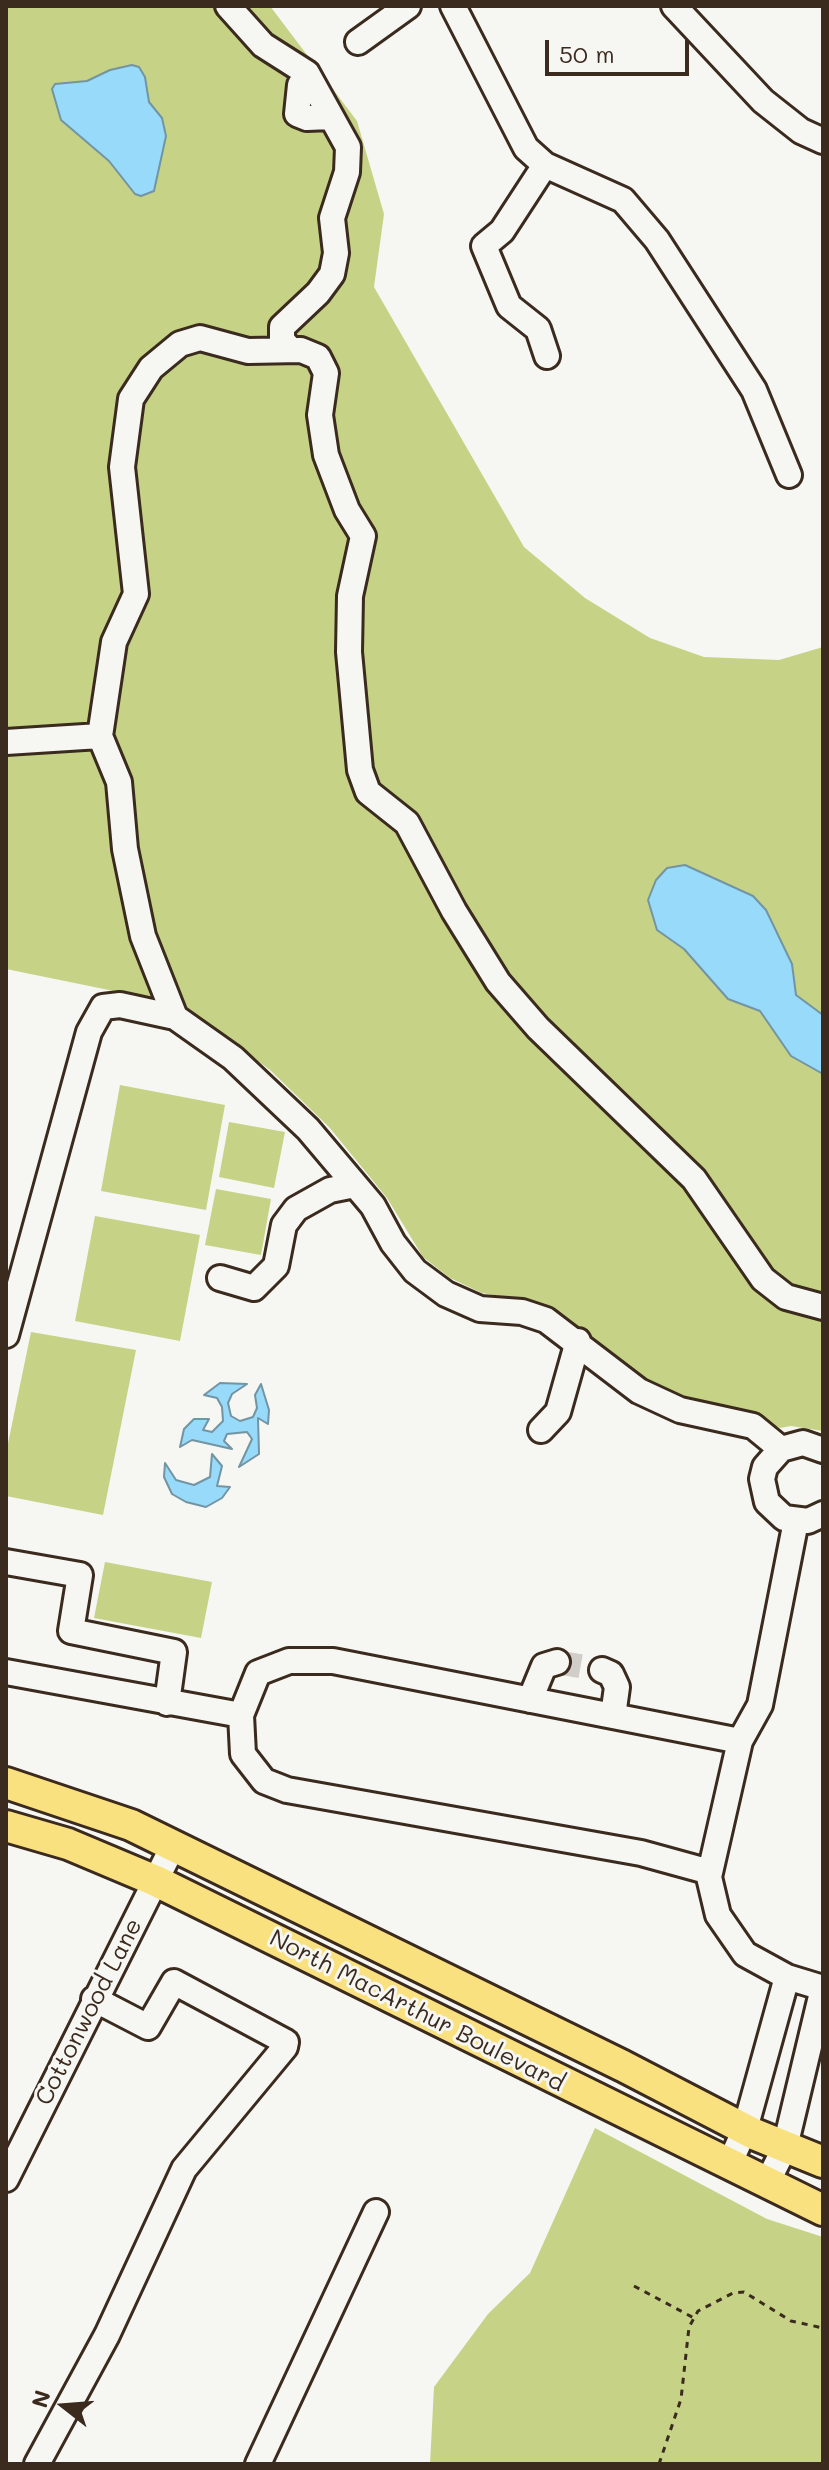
<!DOCTYPE html>
<style>
body{margin:0}
#map{position:relative;width:829px;height:2470px;overflow:hidden;background:#f6f6f2;font-family:Mali,sans-serif}
canvas{display:block}
.frame{position:absolute;inset:0;border:8px solid #3b2a1e;pointer-events:none}
.north{position:absolute;left:24px;top:2366px;width:80px;height:80px;-webkit-text-stroke:6px #f6f6f2;paint-order:stroke;rotate:287deg;font-size:22px;font-weight:700;line-height:32px;text-align:center;color:#3b2a1e}
.north::after{content:'';display:block;margin:auto;width:28px;height:36px;background:#3b2a1e;clip-path:polygon(50% 0,100% 100%,50% 72%,0 100%)}
.scale{position:absolute;left:545px;top:40px;width:144px;height:36px;box-sizing:border-box;border:4px solid #3b2a1e;border-top:0;padding-left:10px;font-size:24px;line-height:28px;white-space:nowrap;color:#3b2a1e;-webkit-text-stroke:6px #f6f6f2;paint-order:stroke}
</style>
<div id="map">
<canvas width="829" height="2470"></canvas>
<div class="frame"></div>
<div class="north">N</div>
<div class="scale">50 m</div>
</div>
<script>
const ctx = document.querySelector('canvas').getContext('2d');
ctx.lineJoin = 'round';
function fillPath(path, color) { ctx.fillStyle = color; ctx.fill(path, 'evenodd'); }
const poly = rows => new Path2D(rows.map(r => 'M' + r).join(''));
function stroke(path, color, width, dash) { ctx.strokeStyle = color; ctx.lineWidth = width; ctx.lineCap = dash ? 'butt' : 'round'; ctx.setLineDash(dash || []); ctx.stroke(path); }
function write(font, color, halo, rows, align = 'center') {
  ctx.font = font + ' Mali,sans-serif'; ctx.lineWidth = 6; ctx.setLineDash([]); ctx.textBaseline = 'middle'; ctx.strokeStyle = halo; ctx.fillStyle = color; for (const [text, x, y, turn = 0] of rows) {
    ctx.save(); ctx.translate(x, y); ctx.rotate((+turn || 0) * Math.PI / 180); ctx.textAlign = isNaN(turn) ? turn : align; if (halo) ctx.strokeText(text, 0, 0); ctx.fillText(text, 0, 0); ctx.restore();
  }
}
fillPath(poly([
 [6,6,270,6,357,121,384,214,374,287,524,547,585,598,650,638,704,657,779,660,823,647,823,1431,791,1426,780,1428,761,1419,678,1406,552,1315,521,1300,482,1293,450,1278,423,1257,387,1198,329,1127,270,1070,210,1025,148,998,6,969],
 [120,1085,225,1105,206,1210,101,1191],
 [229,1122,285,1132,274,1188,219,1177],
 [216,1189,271,1199,261,1255,205,1245],
 [95,1216,200,1235,180,1341,75,1321],
 [31,1332,136,1350,103,1515,6,1496,6,1453],
 [105,1562,212,1582,201,1638,94,1618],
 [595,2128,767,2219,823,2237,823,2464,430,2464,434,2387,488,2314,530,2273]
]), '#c6d386');
const water = poly([
 [132,65,139,67,145,77,149,102,162,118,166,136,154,191,141,196,135,194,109,161,61,120,52,89,55,84,87,81,110,70,132,65],
 [685,865,753,896,766,910,792,964,796,995,823,1015,823,1074,791,1056,760,1011,728,999,684,949,657,930,648,900,656,880,667,868,685,865],
 [220,1383,247,1384,232,1394,228,1403,231,1416,240,1421,253,1417,257,1408,255,1395,261,1384,269,1410,268,1424,258,1418,259,1454,239,1467,252,1439,247,1432,227,1434,224,1441,232,1449,192,1440,180,1447,184,1429,194,1419,209,1419,203,1430,212,1432,223,1421,222,1407,217,1398,204,1395,220,1383],
 [212,1454,222,1466,217,1486,230,1487,222,1498,206,1507,186,1502,172,1494,164,1477,165,1463,176,1480,194,1485,210,1477,212,1454]
]);
fillPath(water, '#98dafa');
stroke(water, '#7394a2', 2);
stroke(poly([
 [557,1662,602,1670]
]), '#d1cdc8', 24, [24, 12]);
const minor = poly([
 [228,6,263,45,307,73,348,147,347,172,332,218,336,253,332,274,318,293,282,327,282,340,289,348],
 [453,6,526,148,545,165,623,200,657,240,754,390,789,475],
 [674,6,763,101,801,131,823,141],
 [358,42,408,6],
 [307,73,300,85,297,114,307,118,331,117],
 [545,165,502,231,484,246,509,306,538,329,547,356],
 [6,742,100,736],
 [175,1017,143,936,125,849,119,782,100,736,114,642,136,594,122,467,131,399,151,368,180,344,200,338,248,351,301,350,318,357,326,373,320,415,326,455,347,510,363,536,350,596,349,652,360,770,368,792,407,823,454,911,498,982,538,1028,694,1179,763,1279,786,1297,823,1307],
 [220,1278,254,1288,276,1266,284,1225,296,1209,330,1190,355,1185],
 [6,1335,89,1032,103,1007,120,1005,175,1017,233,1058,308,1129,373,1206,393,1243,415,1271,446,1294,480,1309,522,1312,546,1320,639,1391,680,1410,753,1426,781,1449],
 [541,1430,558,1412,578,1341],
 [823,1450,803,1443,781,1449,765,1467,762,1479,767,1502,784,1518,808,1521,823,1514],
 [796,1521,760,1705,740,1741,709,1877,718,1915,745,1954,787,1977,823,1988],
 [6,1562,80,1575,71,1631,174,1652,167,1703],
 [602,1670,611,1674,617,1687,613,1716],
 [6,1672,241,1715],
 [530,1700,544,1666,557,1662],
 [710,1872,641,1853,287,1790,264,1781,243,1754,241,1715,258,1673,289,1661,333,1661,740,1741],
 [729,2165,745,2129,787,1977],
 [6,2179,173,1846],
 [767,2183,785,2147,823,1988],
 [37,2464,107,2335,184,2169,285,2047,286,2042,174,1982,148,2027,94,1999],
 [258,2464,376,2212]
]);
const major = poly([
 [6,1783,131,1825,623,2066,754,2134,823,2162],
 [6,1826,68,1844,156,1881,823,2210]
]);
stroke(minor, '#3b2a1e', 30);
stroke(major, '#3b2a1e', 36);
stroke(poly([
 [634,2286,694,2318],
 [659,2464,681,2399,689,2327,698,2311,733,2293,744,2292,791,2321,823,2328]
]), '#3b2a1e', 3, [6, 6]);
stroke(minor, '#f6f6f2', 24);
stroke(major, '#fae180', 30);
write('24px', '#3b2a1e', '#f6f6f2', [
 ["North MacArthur Boulevard",417,2011,27],
 ["Cottonwood Lane",89,2012,-63]
]);
</script>
